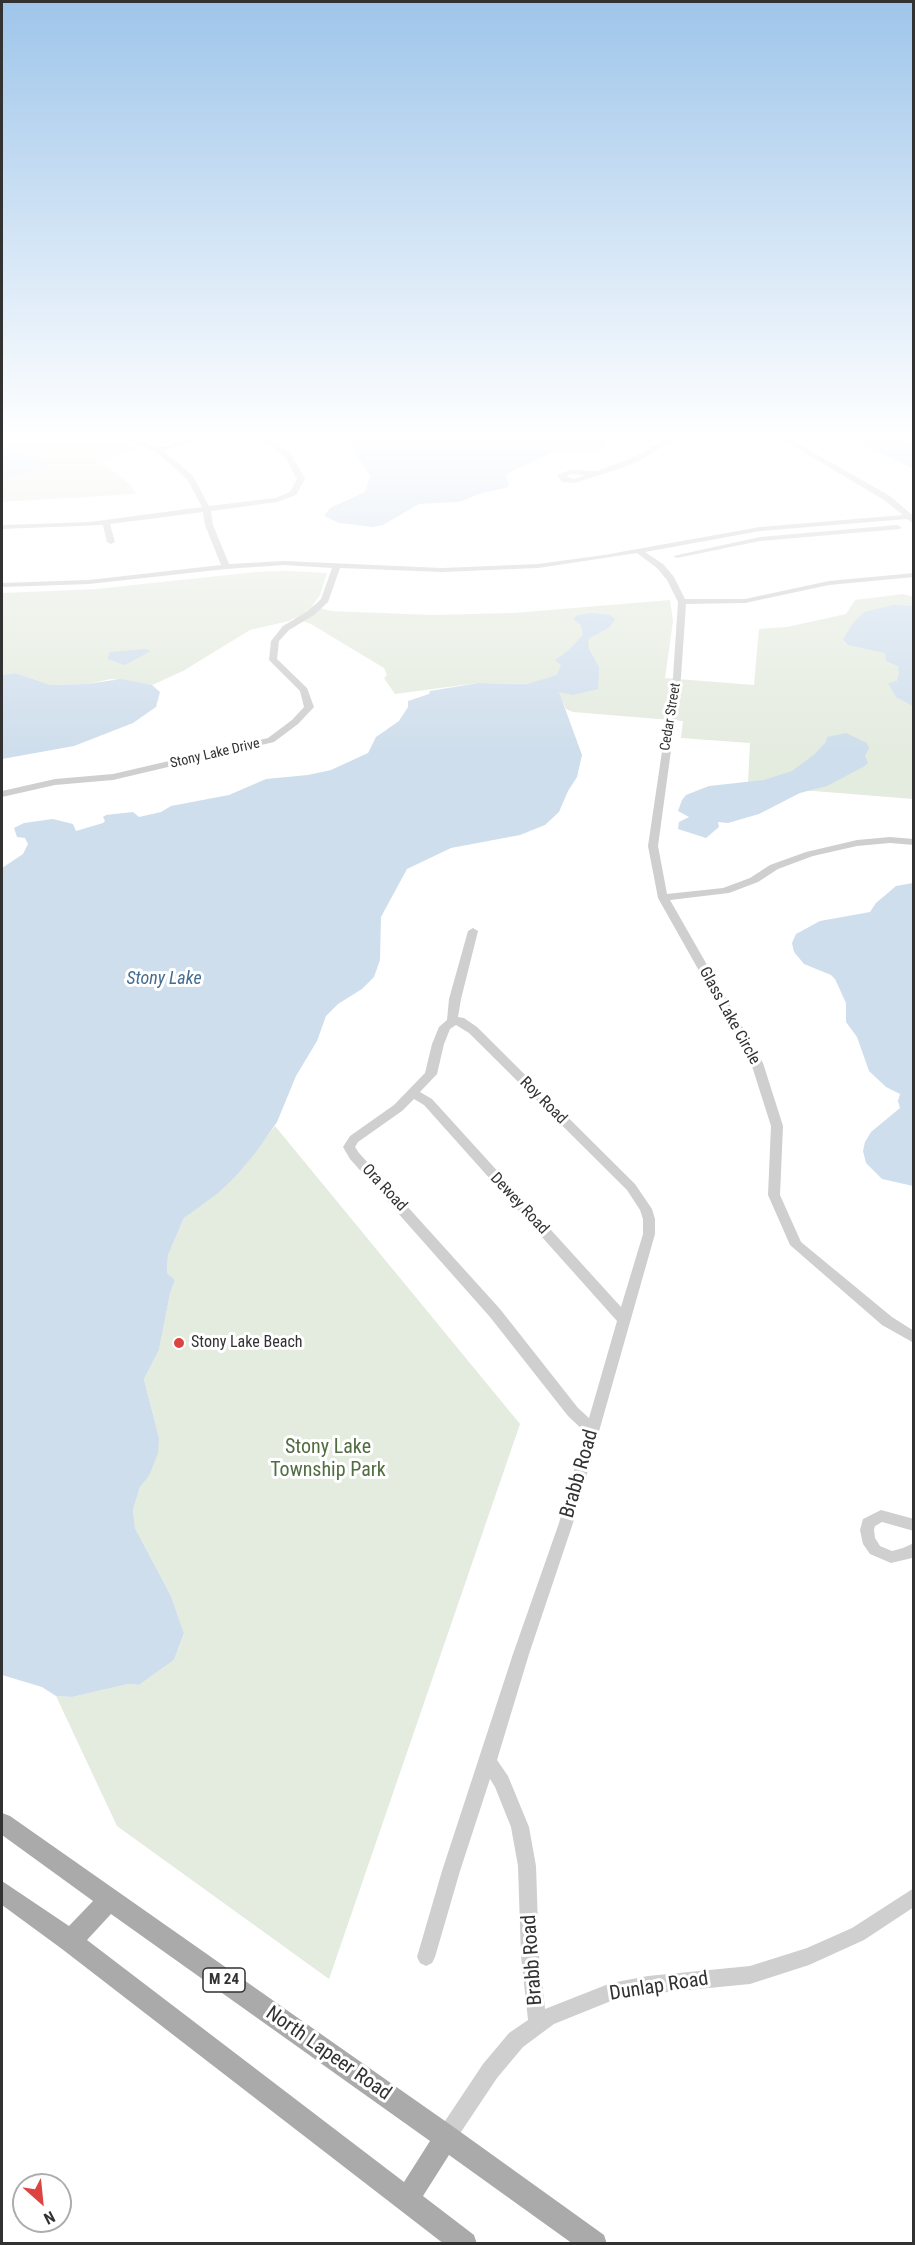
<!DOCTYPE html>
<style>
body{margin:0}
#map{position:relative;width:915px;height:2245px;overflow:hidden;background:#fff;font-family:"Roboto Condensed",sans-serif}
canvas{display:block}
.frame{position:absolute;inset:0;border:3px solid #323232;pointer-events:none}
.north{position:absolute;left:12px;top:2173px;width:60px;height:60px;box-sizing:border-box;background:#fff;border:2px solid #adadad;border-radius:50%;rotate:153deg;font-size:16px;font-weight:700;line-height:24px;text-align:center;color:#323232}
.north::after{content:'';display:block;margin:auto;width:21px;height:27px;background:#dd4340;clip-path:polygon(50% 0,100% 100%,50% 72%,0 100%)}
</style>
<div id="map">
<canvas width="915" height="2245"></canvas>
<div class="frame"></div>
<div class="north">N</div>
</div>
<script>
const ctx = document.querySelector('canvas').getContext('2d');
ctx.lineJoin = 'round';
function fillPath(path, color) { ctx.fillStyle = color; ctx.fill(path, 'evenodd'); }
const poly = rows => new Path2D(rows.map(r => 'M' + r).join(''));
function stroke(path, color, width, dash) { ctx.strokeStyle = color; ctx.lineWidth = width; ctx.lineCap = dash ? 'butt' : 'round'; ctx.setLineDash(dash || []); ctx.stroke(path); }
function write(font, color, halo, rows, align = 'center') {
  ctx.font = font + ' "Roboto Condensed",sans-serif'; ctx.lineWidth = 6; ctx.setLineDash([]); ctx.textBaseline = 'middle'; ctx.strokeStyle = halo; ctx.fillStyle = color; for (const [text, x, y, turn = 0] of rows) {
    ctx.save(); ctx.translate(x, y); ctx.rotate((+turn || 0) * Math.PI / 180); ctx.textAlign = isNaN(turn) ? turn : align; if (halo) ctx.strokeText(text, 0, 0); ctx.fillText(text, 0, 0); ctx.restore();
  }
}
fillPath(poly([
 [2,438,104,438,137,449,102,462,130,484,136,494,2,502],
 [287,571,327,573,320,595,312,606,331,611,432,615,513,613,670,600,673,621,665,678,754,685,759,629,787,627,846,614,855,600,903,594,913,597,913,799,789,789,748,783,750,743,681,738,683,721,573,712,566,709,558,692,533,684,478,683,395,694,384,678,387,675,384,668,311,624,294,618,289,621,250,630,183,671,152,685,111,679,87,684,51,685,15,673,2,675,2,593,96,589,256,572],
 [275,1126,520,1424,329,1979,117,1826,56,1696,72,1697,128,1684,139,1685,174,1660,184,1635,171,1596,135,1528,133,1510,140,1487,149,1476,159,1438,144,1379,159,1350,170,1294,175,1280,167,1273,168,1255,184,1218,237,1175]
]), '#e4ebdf');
fillPath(poly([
 [352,438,601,438,605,446,594,451,569,450,552,453,508,473,506,477,509,485,505,488,482,493,459,502,419,504,383,525,373,527,339,523,324,516,330,508,365,492,370,476,356,454,351,442],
 [850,438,895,438,909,444,913,447,913,469],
 [2,449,38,458,45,465,31,473,2,478],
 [893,605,913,606,913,706,896,697,888,683,897,681,899,673,898,666,886,661,885,653,848,645,843,639,854,622,864,612],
 [590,613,610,615,615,619,610,627,590,638,588,642,589,649,599,667,598,689,573,695,559,692,582,755,577,777,568,791,559,812,545,825,520,835,451,848,407,869,381,917,380,960,374,977,362,989,338,1004,326,1016,317,1041,296,1076,277,1122,256,1152,237,1175,218,1193,184,1218,168,1255,167,1273,175,1280,170,1294,159,1350,144,1379,159,1438,158,1453,149,1476,140,1487,133,1510,135,1528,171,1596,184,1634,174,1660,139,1685,128,1684,72,1697,56,1696,42,1687,2,1675,2,868,23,854,28,844,25,838,17,837,14,828,24,823,53,819,73,824,76,831,103,823,105,821,103,817,106,815,133,812,139,817,161,812,171,806,229,795,266,779,308,775,331,770,368,753,376,737,399,721,408,707,408,701,429,694,430,691,478,683,527,684,557,675,561,665,555,660,569,650,583,635,581,625,573,619,578,615],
 [146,649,151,651,125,665,107,659,110,652],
 [15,673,51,685,87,684,121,679,152,685,160,692,156,707,133,723,74,746,2,759,2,675],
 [846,733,867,743,869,748,865,756,868,763,863,767,827,786,800,793,759,814,728,823,718,822,719,827,706,838,678,829,679,822,689,817,678,811,682,800,686,795,709,786,764,780,792,771,815,754,826,742,827,737],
 [913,883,914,883,913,1186,882,1179,866,1163,863,1151,865,1142,871,1132,900,1108,898,1101,900,1094,886,1087,869,1071,857,1037,846,1022,846,1003,835,979,831,975,804,964,794,952,792,943,796,934,820,921,870,912,876,903,896,886]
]), '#cfdeec');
fillPath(poly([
 [123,438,133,438,159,448,191,438,201,438,164,451,193,476,209,506,275,498,290,492,297,479,285,457,261,438,269,438,291,454,305,479,296,495,277,502,211,511,213,525,229,564,284,561,442,568,538,564,604,555,760,527,903,515,884,500,780,438,788,438,890,496,911,514,914,514,913,523,907,519,760,531,645,552,663,564,674,577,685,599,745,599,829,581,914,573,914,577,829,585,745,603,686,604,681,677,658,846,667,894,723,888,750,878,770,865,806,852,857,840,890,837,914,839,914,845,890,843,857,846,813,856,778,869,758,882,729,893,670,900,763,1063,783,1126,780,1195,801,1242,892,1317,914,1331,914,1343,882,1325,790,1245,768,1195,771,1126,751,1063,658,898,648,846,673,677,678,602,667,580,657,568,637,553,538,568,442,572,340,568,328,602,314,615,289,630,279,641,277,659,307,688,314,707,298,724,274,742,113,780,55,785,2,797,2,791,55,779,113,774,268,738,292,720,304,707,300,691,269,660,271,641,283,626,308,611,321,599,332,568,284,565,226,569,89,584,2,587,2,583,89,580,221,565,205,525,203,512,110,524,115,542,111,544,107,542,103,525,2,529,2,525,90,522,202,507,187,479,156,452,123,438],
 [667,438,676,438,638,462,616,470,574,483,562,482,557,475,570,470,597,471,610,466,632,458,667,438],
 [571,474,585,475,574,479,566,476,571,474],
 [897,525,901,527,900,529,760,541,677,558,673,556,760,537,897,525],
 [473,928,478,931,461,999,458,1017,464,1018,477,1027,635,1184,652,1209,655,1219,655,1234,573,1523,529,1654,497,1760,508,1776,529,1827,536,1866,539,1956,545,2009,611,1983,648,1976,750,1966,807,1948,852,1928,914,1888,914,1907,864,1940,809,1965,750,1984,648,1994,611,2001,554,2024,523,2047,497,2078,453,2144,446,2147,439,2144,436,2137,439,2130,483,2064,509,2033,528,2020,521,1956,518,1866,511,1827,495,1787,490,1779,460,1871,435,1957,432,1963,426,1966,420,1963,417,1957,442,1871,513,1654,559,1523,585,1432,568,1416,490,1317,350,1159,343,1147,350,1136,394,1105,425,1073,432,1044,439,1027,447,1020,449,999,468,931,473,928],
 [456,1025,469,1033,627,1190,640,1210,643,1219,643,1234,621,1307,432,1099,420,1092,437,1074,444,1044,450,1029,456,1025],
 [414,1099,424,1105,617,1321,589,1418,578,1408,500,1309,359,1153,355,1147,358,1142,402,1111,414,1099],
 [881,1510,914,1519,914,1531,882,1522,875,1526,874,1530,875,1538,880,1546,892,1551,903,1548,914,1543,912,1558,891,1563,870,1554,863,1544,860,1530,863,1519,881,1510]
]), '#cfcfcf');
fillPath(poly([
 [2,1813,10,1816,455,2128,604,2235,607,2244,573,2244,449,2155,423,2196,474,2235,477,2244,444,2244,62,1949,2,1905,2,1881,69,1926,93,1901,2,1835,2,1813],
 [111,1914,430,2141,404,2182,87,1940,111,1914]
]), '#aaa');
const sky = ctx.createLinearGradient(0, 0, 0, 752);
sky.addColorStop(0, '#9ec5ea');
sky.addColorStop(0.58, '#fff');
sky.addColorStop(1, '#ffffff00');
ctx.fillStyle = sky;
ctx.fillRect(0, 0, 915, 752);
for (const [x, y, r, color] of [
 [179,1343,6,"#dd4340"]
]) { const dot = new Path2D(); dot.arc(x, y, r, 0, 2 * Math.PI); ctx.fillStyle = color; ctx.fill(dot); stroke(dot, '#fff', 2); }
write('14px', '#323232', '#fff', [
 ["Cedar Street",671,717,-81],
 ["Stony Lake Drive",215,754,-13]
]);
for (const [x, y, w] of [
 [224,1980,42]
]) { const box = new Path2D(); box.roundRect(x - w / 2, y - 12, w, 24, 4.5); ctx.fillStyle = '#fff'; ctx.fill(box); stroke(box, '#323232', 1.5); }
write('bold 15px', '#323232', null, [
 ["M 24",224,1980]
]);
write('16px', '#323232', '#fff', [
 ["Glass Lake Circle",729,1016,61],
 ["Roy Road",543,1101,45],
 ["Ora Road",384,1188,47],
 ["Dewey Road",519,1204,47]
]);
write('16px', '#323232', '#fff', [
 ["Stony Lake Beach",191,1343]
], 'left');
write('italic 18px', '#436c92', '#fff', [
 ["Stony Lake",164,979]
]);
write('20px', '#516d41', '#fff', [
 ["Stony Lake",328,1448],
 ["Township Park",328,1471]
]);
write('20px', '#323232', '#fff', [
 ["Brabb Road",580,1474,-74],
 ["Brabb Road",533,1960,-94],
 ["Dunlap Road",659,1987,-9],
 ["North Lapeer Road",328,2054,35]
]);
</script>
